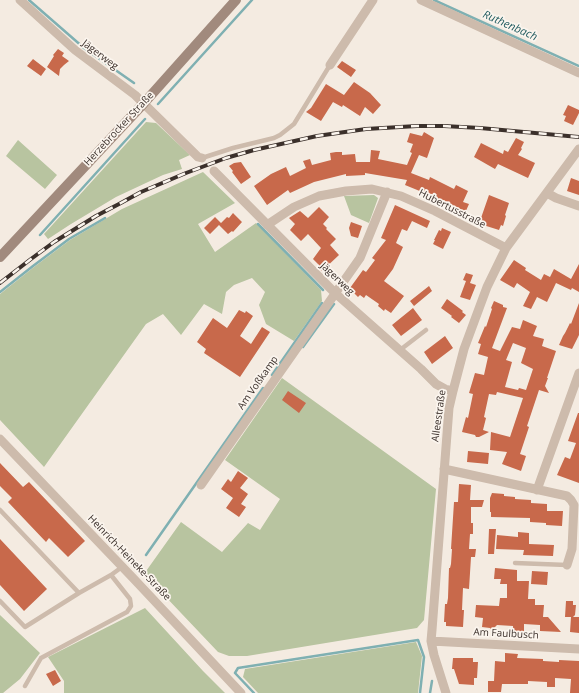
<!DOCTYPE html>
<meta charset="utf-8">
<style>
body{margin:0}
canvas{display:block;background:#f4ebe1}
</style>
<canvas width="579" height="693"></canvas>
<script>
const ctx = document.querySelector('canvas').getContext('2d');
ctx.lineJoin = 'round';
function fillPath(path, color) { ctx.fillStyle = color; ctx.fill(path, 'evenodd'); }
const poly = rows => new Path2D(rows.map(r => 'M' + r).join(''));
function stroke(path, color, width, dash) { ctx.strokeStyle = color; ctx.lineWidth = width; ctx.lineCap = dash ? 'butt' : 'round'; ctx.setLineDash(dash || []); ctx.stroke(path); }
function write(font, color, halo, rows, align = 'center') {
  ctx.font = font + ' "Open Sans",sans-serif'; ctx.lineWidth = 3.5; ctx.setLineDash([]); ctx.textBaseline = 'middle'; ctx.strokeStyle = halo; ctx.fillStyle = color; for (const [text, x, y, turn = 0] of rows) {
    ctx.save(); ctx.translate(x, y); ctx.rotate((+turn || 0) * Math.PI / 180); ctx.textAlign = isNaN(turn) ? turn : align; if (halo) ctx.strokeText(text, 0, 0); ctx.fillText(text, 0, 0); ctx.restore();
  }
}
fillPath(poly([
 [146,122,156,123,190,155,179,160,182,169,163,175,116,197,71,224,48,239,44,234],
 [18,140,57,175,45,189,6,156],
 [203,172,235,203,198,224,215,252,256,223,321,290,322,301,294,341,266,324,259,305,265,292,252,278,234,285,226,292,222,314,204,304,181,335,163,314,146,324,44,467,0,420,0,294,34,267,70,240,122,209],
 [374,195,378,198,377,201,369,223,351,215,344,196],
 [282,378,436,489,424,620,417,628,247,656,229,656,218,652,144,574,181,522,222,552,248,523,260,530,280,499,225,460],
 [145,608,203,671,225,693,64,693,64,681,48,657],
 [0,615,40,653,20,679,3,693,0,693],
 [416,642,422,656,418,693,258,693,243,677,245,669]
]), '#b8c4a0');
stroke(poly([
 [29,0,84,48,134,83],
 [434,0,579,66],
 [158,104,252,0],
 [258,224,323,290],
 [40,235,145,119],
 [0,292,33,266,69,239,105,218],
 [303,347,334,304],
 [272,375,322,303],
 [146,555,263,388],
 [254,693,235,673,238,668,418,640,424,657,420,693],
 [430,693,432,681]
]), '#7fb0b2', 2.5);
fillPath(poly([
 [58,49,64,53,62,56,69,61,64,65,60,69,59,76,47,67,54,56,53,55],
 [33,59,46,69,41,76,27,66],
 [342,61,356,70,351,77,337,67],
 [354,82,370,93,381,105,373,114,365,107,360,116,343,105,342,107,333,102,321,121,306,112,311,108,326,84,344,95],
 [568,105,579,110,579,113,573,125,564,121,566,116,563,115],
 [424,132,434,138,427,158,419,155,411,173,429,180,430,177,454,189,456,185,468,191,463,202,469,204,465,213,457,210,456,211,427,194,405,185,407,180,365,173,365,175,346,176,346,174,314,182,290,193,288,190,267,205,254,186,271,174,286,167,290,176,306,168,303,161,310,159,312,165,331,160,330,153,336,152,342,152,342,155,355,154,356,162,370,162,371,150,380,151,378,159,407,165,412,153,410,152,413,144,407,142,410,133,422,136],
 [516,138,524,142,521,148,522,149,518,155,535,163,528,178,498,164,495,169,474,157,481,143,503,154,504,150,508,152],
 [241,162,251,177,241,184,232,172,233,171,229,166,234,163],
 [571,178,579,181,579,195,567,191],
 [489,195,509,203,505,215,506,216,503,226,501,225,499,230,480,224,482,218,481,218],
 [395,205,430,221,427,228,412,221,407,231,402,229,396,243,403,247,393,269,384,281,404,296,391,313,385,309,384,311,378,306,379,304,366,295,364,298,360,295,358,297,353,292,354,290,350,288,363,270,366,272,375,260,372,258,386,240,381,238],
 [319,207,329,217,323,224,327,228,326,229,336,239,330,245,339,255,322,271,317,267,319,265,313,259,321,248,308,234,301,241,290,230,295,224,289,218,300,211,308,218],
 [233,213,242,222,233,232,232,231,228,234,219,225,210,234,204,228,215,217,221,223,227,217,229,218],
 [351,222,362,226,358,238,351,236,349,228],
 [442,228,451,232,443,249,433,244,435,240,434,240,439,230,441,231],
 [514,260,526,268,525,270,541,280,544,274,550,277,554,269,571,279,579,264,579,292,572,288,571,290,556,283,547,302,537,297,531,309,523,306,530,292,517,283,514,288,500,280],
 [466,273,473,275,470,283,476,285,470,300,460,297,466,281,463,280],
 [429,286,432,291,414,306,410,301],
 [447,299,463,311,462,312,466,315,459,323,451,317,452,316,441,308],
 [494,301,503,305,503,307,507,308,492,348,500,351,512,327,520,329,523,320,537,326,533,336,544,339,542,346,556,351,547,378,548,378,545,386,549,393,539,390,527,426,529,427,520,454,526,456,521,471,502,464,507,452,490,450,491,432,510,437,523,398,497,392,496,395,489,394,484,417,486,418,483,430,489,432,479,437,476,437,475,435,462,432,466,417,468,418,473,394,469,393,475,373,484,375,488,357,478,354,481,344,478,343,485,326,486,327,492,309,491,308],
 [513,343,526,348,521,363,533,369,526,390,519,388,518,390,505,387,512,362,506,360],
 [579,303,579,335,572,349,559,345,563,336,565,333,570,323,571,324],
 [413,308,422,320,401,336,392,325],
 [239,310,245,313,246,311,253,316,240,336,251,344,262,327,270,332,240,377,204,353,206,349,197,342,213,318,227,328],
 [445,336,453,348,432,364,424,352],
 [288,391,306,403,299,413,282,400],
 [578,413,579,413,579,483,557,475,565,457,570,459,576,443,568,441],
 [468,451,489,453,488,464,467,462],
 [0,463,23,487,29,482,85,541,68,557,49,538,46,542,8,502,12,498,0,486],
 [238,471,248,478,240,488,248,494,241,504,246,507,239,517,226,508,233,498,221,489,228,479,231,482],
 [459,484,471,485,470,500,484,500,482,507,471,507,471,523,473,523,473,534,470,534,469,549,476,549,475,557,471,557,469,589,463,588,462,610,464,610,463,627,446,626,446,622,444,622,445,604,447,604,448,598,449,568,450,568,451,564,452,549,451,549,454,502,458,502],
 [492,493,504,494,504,496,515,497,515,499,531,500,531,503,547,504,547,511,563,511,562,526,546,525,546,523,530,522,530,518,491,517,491,512,490,512,490,498],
 [489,529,496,529,494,554,488,554],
 [518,532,529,533,529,544,554,545,553,556,523,555,524,550,496,549,497,535,518,537],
 [0,539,47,589,24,611,0,585],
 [495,568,517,570,517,581,529,581,528,599,535,599,535,605,544,605,543,617,548,617,561,632,540,631,540,625,524,624,524,634,513,633,513,626,497,625,492,630,490,628,482,627,483,618,475,617,476,605,499,606,500,598,507,598,507,584,500,584,501,579,494,579],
 [532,571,548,572,547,585,531,584],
 [566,601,573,601,573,605,576,605,575,615,573,617,579,617,579,633,570,632,571,617,565,617],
 [505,653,518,654,517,658,543,659,543,661,559,662,559,660,579,661,579,693,570,693,571,679,555,678,555,687,547,687,547,682,528,681,528,684,502,684,501,692,488,692,488,681,494,681,495,661,505,662],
 [453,658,473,658,473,662,478,662,477,678,474,678,474,685,459,684,454,669,452,669],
 [55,670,61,681,53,686,46,674]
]), '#c8694b');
stroke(poly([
 [202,158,233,148,274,138,280,135,294,124,330,65],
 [400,350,426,330],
 [0,510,79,593],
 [515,563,567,565],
 [0,601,25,627,79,593,111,575],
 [25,686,41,658,127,612,131,606,130,599,111,575,122,567]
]), '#cdbbac', 4.5);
stroke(poly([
 [20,0,75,50,135,95,198,157,202,158],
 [421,0,579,73],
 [330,65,373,0],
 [214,171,335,293,421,369,436,384,445,389,453,391],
 [547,193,556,198,579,206],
 [267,225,294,207,319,196,346,191,372,189,401,196,435,211,506,248],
 [0,439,133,578,241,693],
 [444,469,567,496,571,500,574,505,572,549,567,565],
 [201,485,360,258,387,192],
 [537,490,579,373],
 [431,641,579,649],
 [446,693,434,655,431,641,432,630,449,408,453,391,464,349,474,322,487,287,506,248,579,149]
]), '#cdbbac', 9);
stroke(poly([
 [0,257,144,103,236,0]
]), '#a18a7d', 10);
const rail = poly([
 [0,283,31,259,54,242,96,216,119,204,141,192,186,173,226,158,254,150,317,136,366,129,417,126,444,126,480,128,579,137]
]);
stroke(rail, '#3b302b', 4);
stroke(rail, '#fbf5ee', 2.5, [8]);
write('10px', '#3b302b', '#fbf5ee', [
 ["Jägerweg",100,55,37],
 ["Herzebrocker Straße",119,129,-47],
 ["Hubertusstraße",452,209,27],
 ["Jägerweg",337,279,44],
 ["Am Voßkamp",258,383,-55],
 ["Alleestraße",439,416,-82],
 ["Heinrich-Heineke-Straße",129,558,46],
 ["Am Faulbusch",506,634,3]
]);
write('italic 11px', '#1f5a5e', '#fbf5ee', [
 ["Ruthenbach",510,26,24]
]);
</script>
